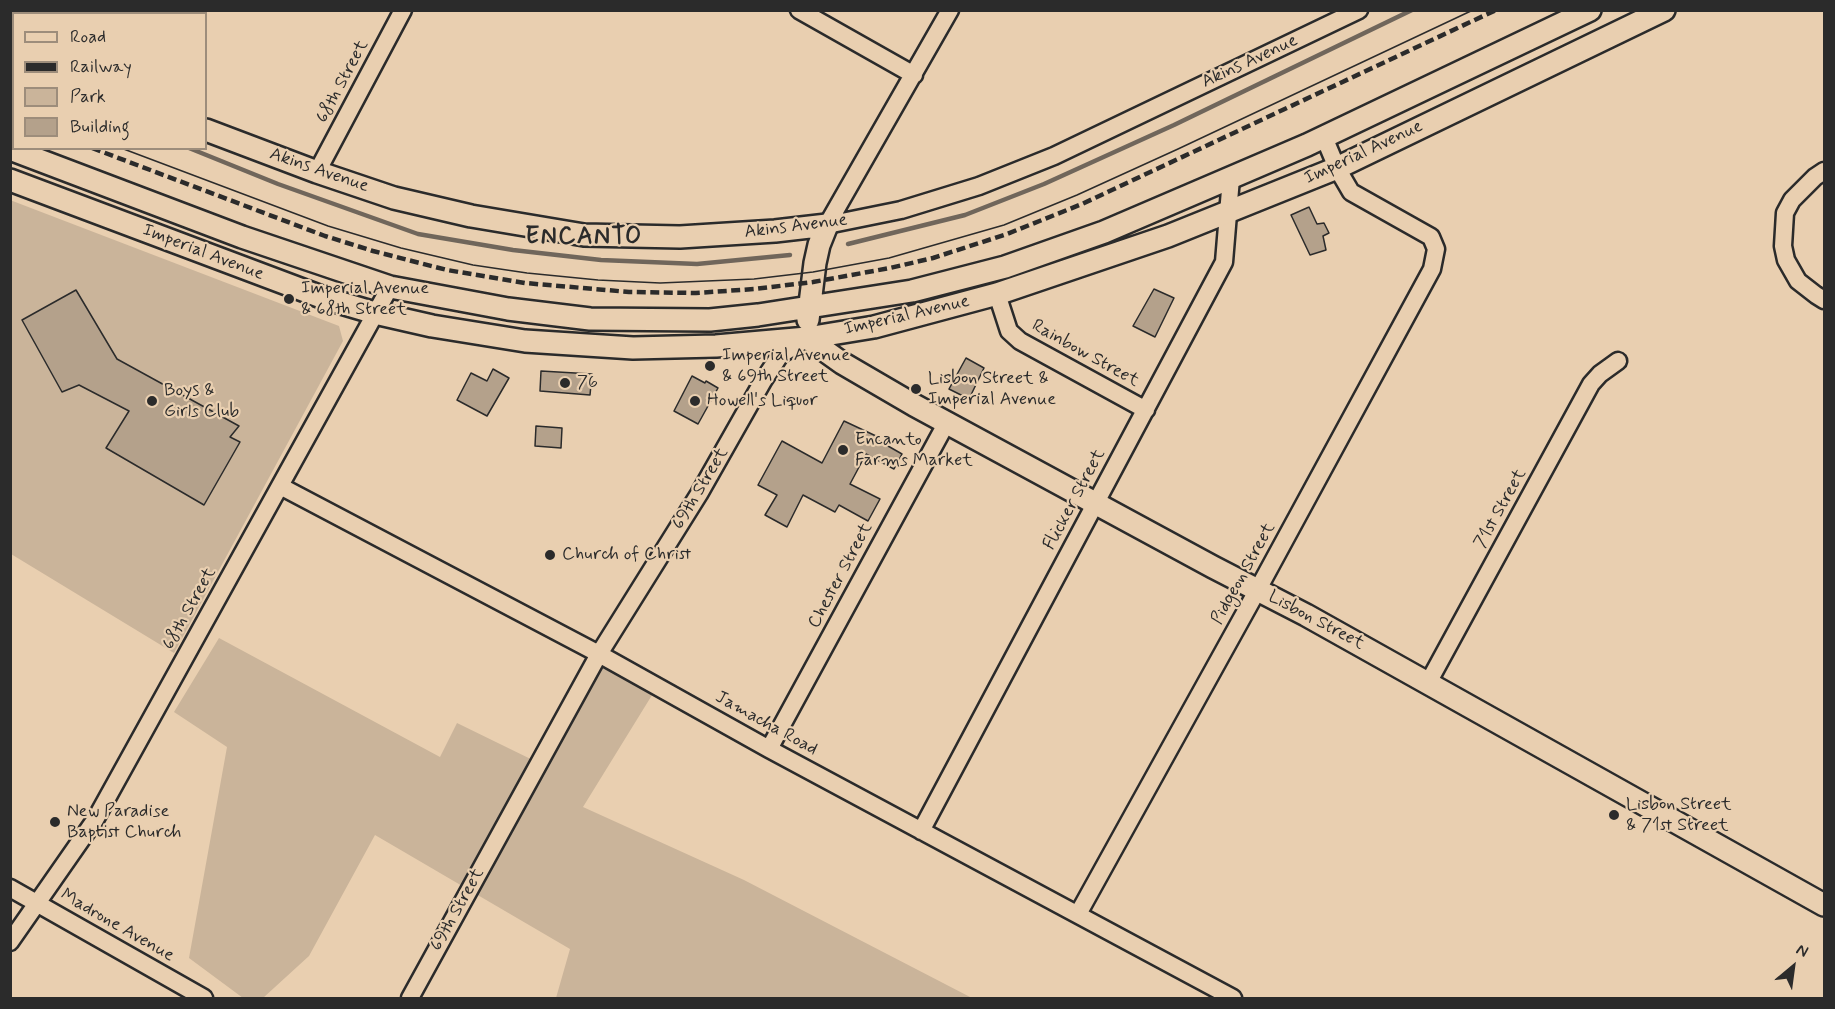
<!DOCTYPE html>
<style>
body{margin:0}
#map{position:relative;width:1835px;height:1009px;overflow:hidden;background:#e9cfb0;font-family:Mynerve,sans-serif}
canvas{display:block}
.frame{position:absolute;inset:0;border:12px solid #2b2b2b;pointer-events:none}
.legend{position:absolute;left:12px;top:12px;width:195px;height:138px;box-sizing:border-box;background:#e9cfb0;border:2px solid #9d8d7b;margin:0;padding:8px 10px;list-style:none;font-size:18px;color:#2b2b2b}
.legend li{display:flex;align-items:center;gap:12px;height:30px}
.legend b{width:30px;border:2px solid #9d8d7b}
.north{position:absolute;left:1763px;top:937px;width:60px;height:60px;-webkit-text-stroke:4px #e9cfb0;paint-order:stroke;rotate:29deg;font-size:16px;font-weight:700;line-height:24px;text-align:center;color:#2b2b2b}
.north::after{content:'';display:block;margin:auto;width:21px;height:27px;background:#2b2b2b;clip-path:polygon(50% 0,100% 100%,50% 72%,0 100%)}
</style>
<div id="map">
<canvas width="1835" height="1009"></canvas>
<div class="frame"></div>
<ul class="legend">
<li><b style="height:8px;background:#e9cfb0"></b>Road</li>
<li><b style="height:8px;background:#2b2b2b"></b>Railway</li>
<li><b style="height:16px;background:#cab49a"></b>Park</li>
<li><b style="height:16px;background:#b4a18b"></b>Building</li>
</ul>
<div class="north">N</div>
</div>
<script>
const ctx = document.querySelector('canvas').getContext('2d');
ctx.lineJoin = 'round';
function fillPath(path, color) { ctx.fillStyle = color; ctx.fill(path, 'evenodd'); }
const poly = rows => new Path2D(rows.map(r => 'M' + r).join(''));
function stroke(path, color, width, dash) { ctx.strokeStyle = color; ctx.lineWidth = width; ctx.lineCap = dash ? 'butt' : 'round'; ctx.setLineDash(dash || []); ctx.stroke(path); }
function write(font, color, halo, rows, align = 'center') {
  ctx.font = font + ' Mynerve,sans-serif'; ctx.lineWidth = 4.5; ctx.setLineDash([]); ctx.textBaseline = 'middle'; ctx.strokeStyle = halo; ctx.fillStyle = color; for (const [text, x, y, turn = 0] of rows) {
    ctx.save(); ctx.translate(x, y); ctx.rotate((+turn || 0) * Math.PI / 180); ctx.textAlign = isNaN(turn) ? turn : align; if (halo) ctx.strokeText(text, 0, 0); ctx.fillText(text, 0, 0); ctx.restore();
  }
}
fillPath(poly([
 [10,200,339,326,343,341,174,653,11,554],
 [219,638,440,757,457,723,545,766,599,654,657,687,583,807,744,880,972,998,556,998,570,949,375,835,309,956,263,998,243,998,189,958,227,747,174,712]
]), '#cab49a');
stroke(poly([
 [10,79,14,80],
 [189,148,278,184,418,234,513,250,601,260,697,264,790,255],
 [848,244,965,215,1044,184,1174,125,1412,10]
]), '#70665b', 4.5);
const building = poly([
 [1309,207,1317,224,1324,223,1329,233,1323,236,1326,250,1310,255,1291,215,1309,207],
 [1154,289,1174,298,1155,337,1133,326,1154,289],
 [76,290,117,359,239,426,230,437,240,442,204,505,106,448,129,411,79,385,62,392,22,320,76,290],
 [966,358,984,368,969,399,949,389,966,358],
 [493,369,509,378,487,416,457,400,471,373,487,381,493,369],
 [541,371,592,374,590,395,540,391,541,371],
 [692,376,705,383,706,381,718,388,698,424,674,411,692,376],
 [844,421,876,436,874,438,902,454,894,469,866,454,850,484,880,499,868,521,839,505,835,512,803,495,787,527,765,515,777,495,758,485,782,441,822,463,844,421],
 [536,426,562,428,561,448,535,446,536,426]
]);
fillPath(building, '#b4a18b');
stroke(building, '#2b2b2b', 1.5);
const minor = poly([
 [799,10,914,75],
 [1824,171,1815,177,1792,200,1785,213,1783,246,1786,260,1798,281,1816,295,1824,300],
 [317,172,403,10],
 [827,225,901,210,979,186,1054,156,1359,10],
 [827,225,950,10],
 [997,294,1009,331,1020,341,1146,410],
 [280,486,599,654,769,749,1233,998],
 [1428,683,1591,384,1600,374,1618,361],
 [769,749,947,422],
 [921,831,1224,262,1231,178],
 [10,888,204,998],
 [1078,914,1257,591,1432,269,1436,249,1431,237,1351,192,1337,168,1324,137],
 [10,942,95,820,390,287],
 [410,998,599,654,699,494,763,381,780,355,806,339]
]);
const major = poly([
 [10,56,14,57],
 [206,130,317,172,394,198,471,216,584,235,680,237,775,231,827,225,819,245,815,263,808,320],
 [10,149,242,237,390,287,508,309,590,319,710,320,758,315,912,291,1005,267,1104,232,1307,145,1590,10],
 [10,180,324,298,375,313,432,326,525,341,633,348,716,346,807,338,874,327,997,294,1168,236,1337,168,1664,10],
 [807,338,842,363,914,405,1213,567,1306,615,1824,905]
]);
stroke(minor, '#2b2b2b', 21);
stroke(major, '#2b2b2b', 26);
stroke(minor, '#e9cfb0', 16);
stroke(major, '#e9cfb0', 21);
stroke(poly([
 [10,107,14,108],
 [121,148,328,226,401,248,473,265,527,273,598,280,660,283,754,279,813,272,889,258,1004,225,1077,195,1178,149,1473,10]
]), '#2b2b2b', 1.5);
stroke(poly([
 [10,118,14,119],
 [92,148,325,236,373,251,447,270,525,283,629,292,696,293,754,289,813,282,890,268,933,258,1007,234,1082,204,1496,10]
]), '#2b2b2b', 4.5, [9, 4.5]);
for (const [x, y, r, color] of [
 [289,299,6,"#2b2b2b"],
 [710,366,6,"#2b2b2b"],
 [565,383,6,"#2b2b2b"],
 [916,389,6,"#2b2b2b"],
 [152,401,6,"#2b2b2b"],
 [695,401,6,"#2b2b2b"],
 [843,450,6,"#2b2b2b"],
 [550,555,6,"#2b2b2b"],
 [1614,815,6,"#2b2b2b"],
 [55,822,6,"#2b2b2b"]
]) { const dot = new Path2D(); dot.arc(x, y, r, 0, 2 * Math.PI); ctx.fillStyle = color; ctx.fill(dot); stroke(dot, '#e9cfb0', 2); }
write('18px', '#2b2b2b', '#e9cfb0', [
 ["Akins Avenue",1250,62,-25],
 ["68th Street",343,82,-62],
 ["Imperial Avenue",1364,153,-25],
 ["Akins Avenue",319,171,19],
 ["Akins Avenue",796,227,-7],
 ["Imperial Avenue",203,253,21],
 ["Imperial Avenue",907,316,-13],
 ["Rainbow Street",1085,354,29],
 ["69th Street",701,489,-59],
 ["Flicker Street",1075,500,-62],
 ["71st Street",1501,509,-61],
 ["Pidgeon Street",1244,574,-61],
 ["Chester Street",841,576,-62],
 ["68th Street",190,609,-61],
 ["Lisbon Street",1316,621,28],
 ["Jamacha Road",766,724,29],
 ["69th Street",458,910,-61],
 ["Madrone Avenue",117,926,30]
]);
write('18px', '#2b2b2b', '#e9cfb0', [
 ["Imperial Avenue",301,289],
 ["& 68th Street",301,310],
 ["Imperial Avenue",722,356],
 ["& 69th Street",722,377],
 ["Lisbon Street &",928,379],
 ["Imperial Avenue",928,400],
 ["76",577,383],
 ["Boys &",164,391],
 ["Girls Club",164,412],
 ["Howell's Liquor",707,401],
 ["Encanto",855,440],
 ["Farms Market",855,461],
 ["Church of Christ",562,555],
 ["Lisbon Street",1626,805],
 ["& 71st Street",1626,826],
 ["New Paradise",67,812],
 ["Baptist Church",67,833]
], 'left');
ctx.letterSpacing = '1.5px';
write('bold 24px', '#2b2b2b', '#e9cfb0', [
 ["ENCANTO",584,238]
]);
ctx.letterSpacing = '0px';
</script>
